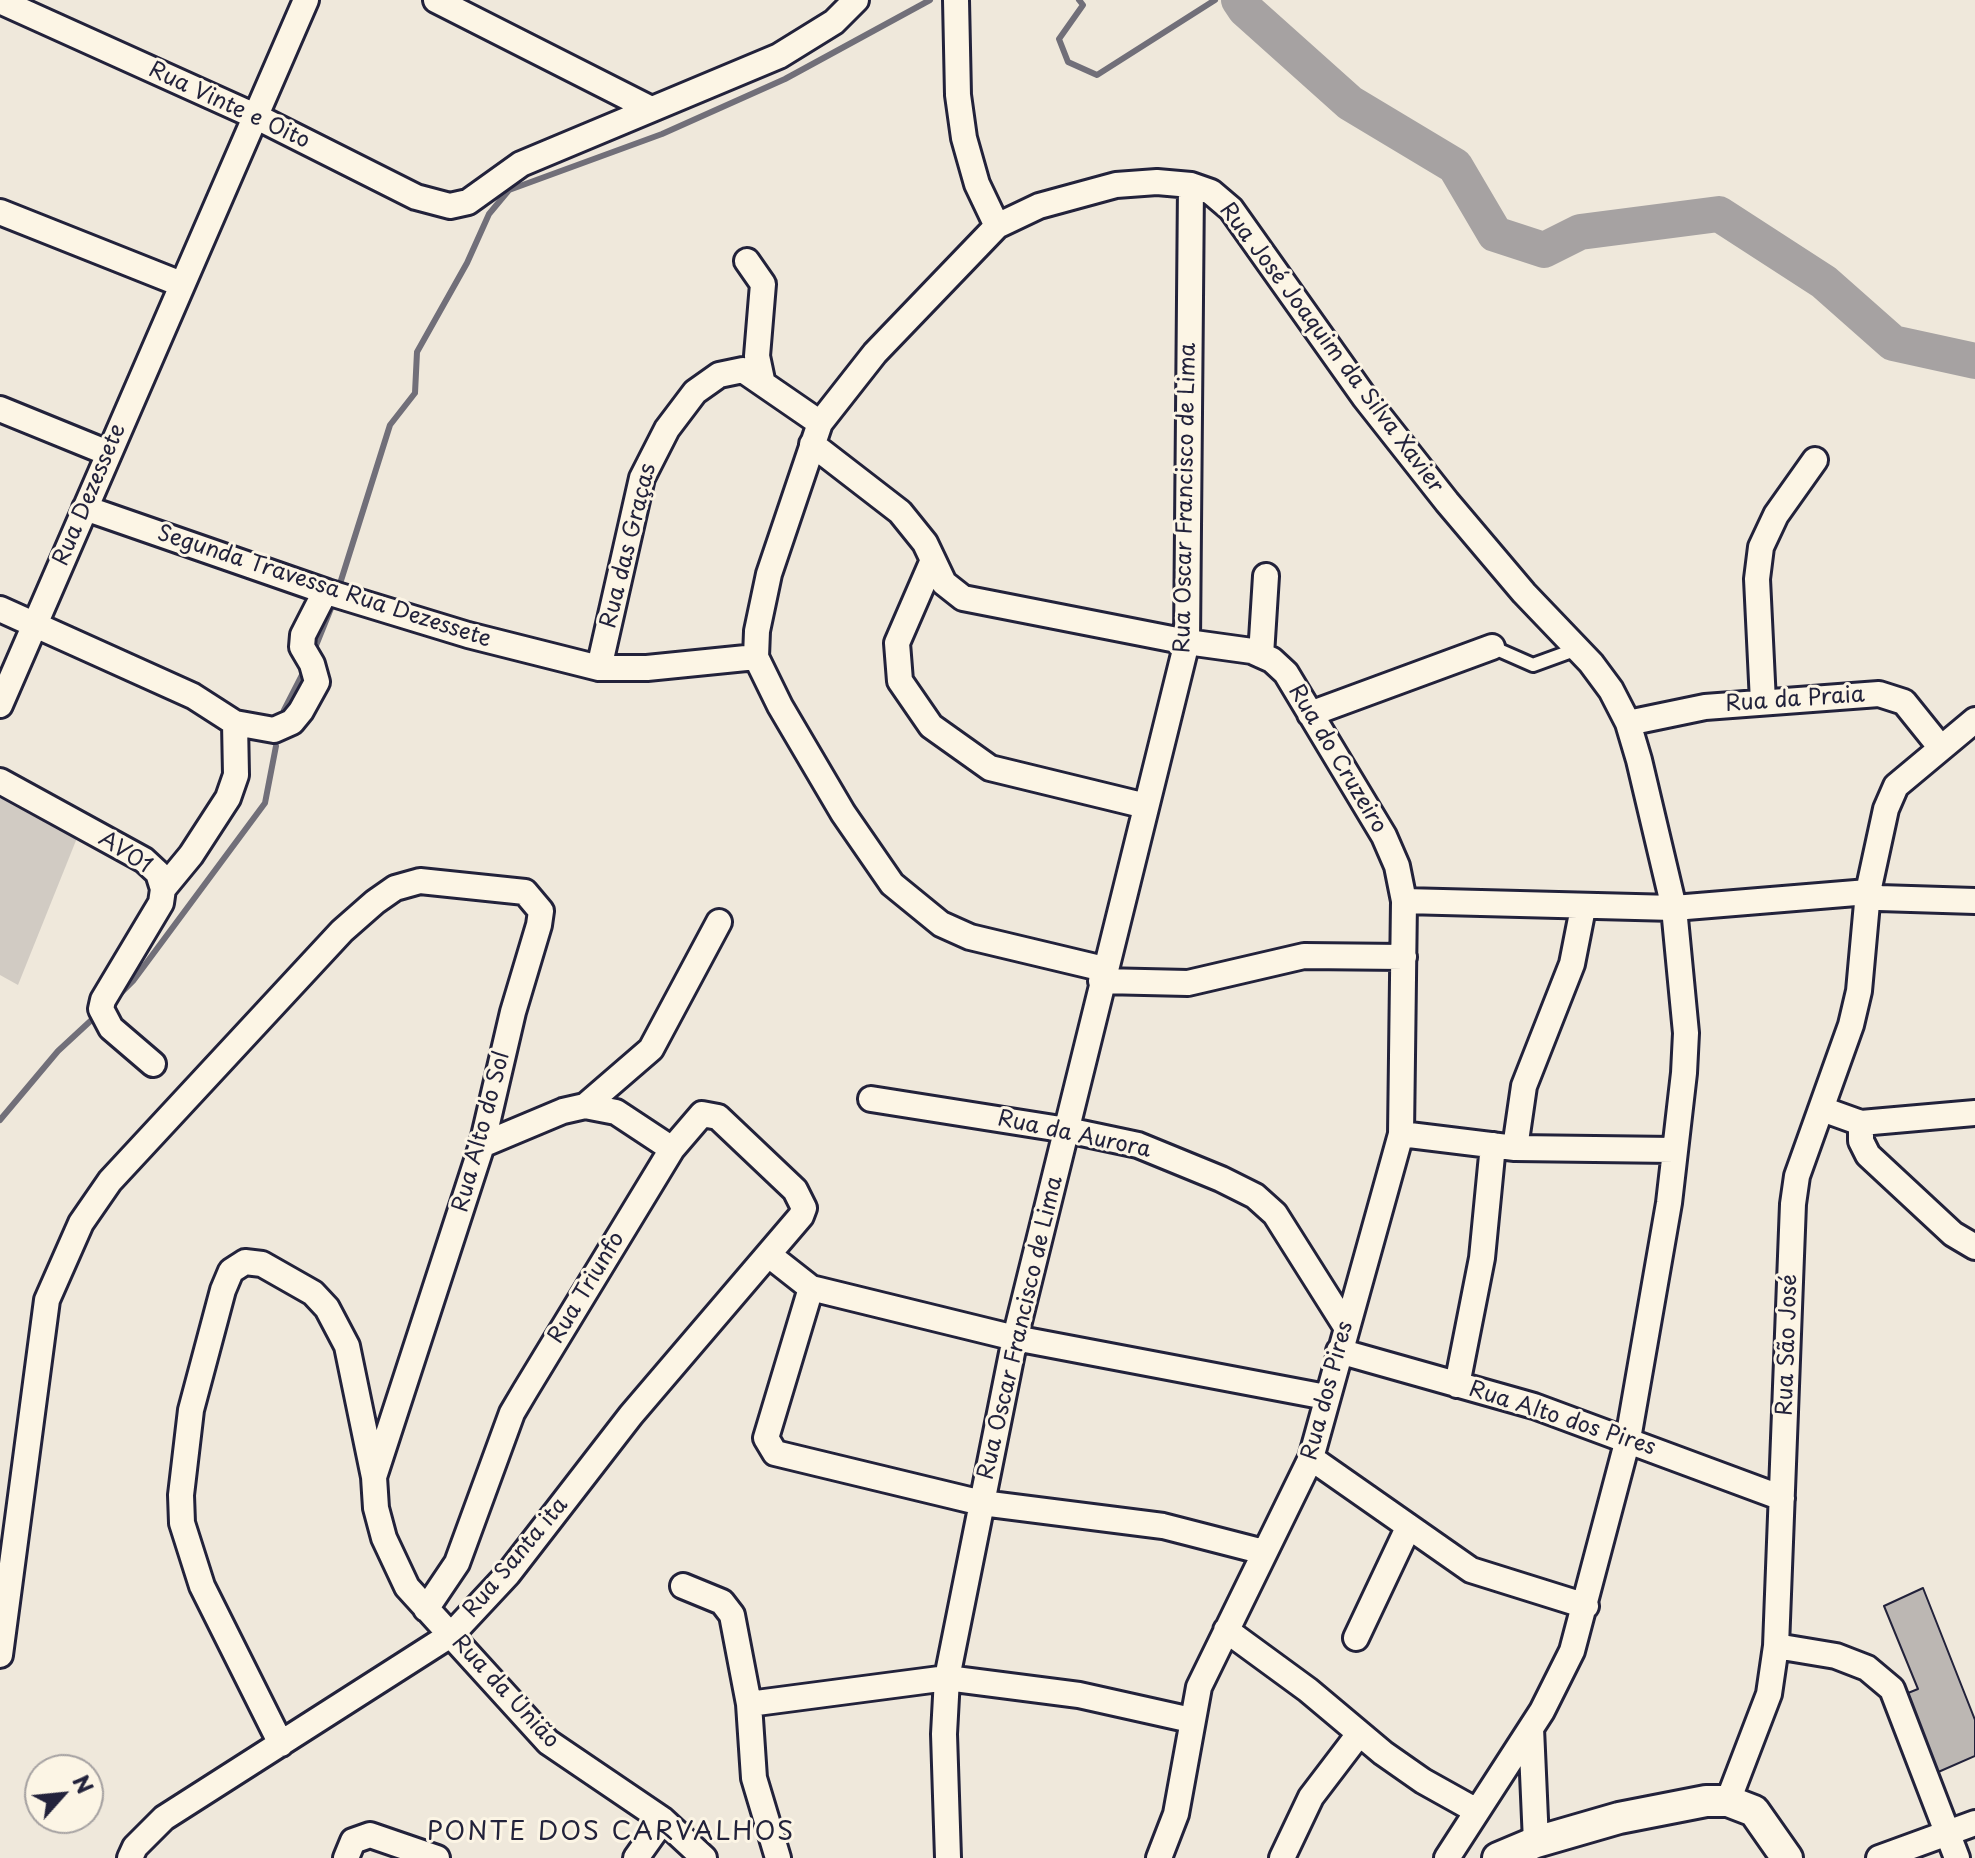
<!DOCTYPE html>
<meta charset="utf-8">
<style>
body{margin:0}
#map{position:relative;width:1975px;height:1858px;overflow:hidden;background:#efe8db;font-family:"Playpen Sans",sans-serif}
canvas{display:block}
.north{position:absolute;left:24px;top:1754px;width:80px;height:80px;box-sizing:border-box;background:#fcf5e5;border:2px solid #a5a1a1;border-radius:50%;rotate:63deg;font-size:22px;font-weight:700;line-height:32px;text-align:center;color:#22223b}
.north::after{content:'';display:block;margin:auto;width:28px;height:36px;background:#22223b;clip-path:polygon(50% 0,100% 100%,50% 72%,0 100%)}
</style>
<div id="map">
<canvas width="1975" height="1858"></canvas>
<div class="north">N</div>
</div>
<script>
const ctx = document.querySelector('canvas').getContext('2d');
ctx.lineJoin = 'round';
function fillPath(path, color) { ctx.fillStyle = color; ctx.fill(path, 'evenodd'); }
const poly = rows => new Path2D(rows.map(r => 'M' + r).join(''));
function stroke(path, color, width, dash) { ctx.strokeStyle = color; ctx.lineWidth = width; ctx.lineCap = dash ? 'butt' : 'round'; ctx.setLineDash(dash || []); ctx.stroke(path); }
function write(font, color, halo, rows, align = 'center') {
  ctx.font = font + ' "Playpen Sans",sans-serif'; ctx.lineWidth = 6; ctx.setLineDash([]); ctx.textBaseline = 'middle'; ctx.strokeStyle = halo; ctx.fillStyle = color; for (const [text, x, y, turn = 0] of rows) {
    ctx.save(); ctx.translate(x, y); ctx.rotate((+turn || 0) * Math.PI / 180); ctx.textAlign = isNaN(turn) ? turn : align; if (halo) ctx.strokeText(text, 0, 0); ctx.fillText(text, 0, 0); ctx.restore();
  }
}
fillPath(poly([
 [0,788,79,833,18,985,0,975]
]), '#d1cbc3');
stroke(poly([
 [1079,0,1083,5,1059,39,1068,62,1097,75,1215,0],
 [338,590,390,425,415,393,417,352,467,263,489,214,509,190,662,134,785,79,930,0],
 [313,653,334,601],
 [284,710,306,667],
 [118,996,133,981,265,803,276,746],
 [0,1120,58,1051,98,1014]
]), '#716f79', 6);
stroke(poly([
 [1239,0,1245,9,1350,103,1455,166,1495,234,1544,250,1580,232,1719,214,1824,282,1893,343,1975,361]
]), '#a6a2a2', 36);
const building = poly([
 [1923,1588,1975,1720,1975,1756,1936,1773,1908,1693,1918,1689,1884,1606,1923,1588]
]);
fillPath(building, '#bcb7b3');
stroke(building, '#22223b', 2);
const service = poly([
 [1492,647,1533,665,1577,649]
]);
const minor = poly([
 [436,0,649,108],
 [956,0,958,95,964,138,977,184,997,226],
 [0,1,257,117,416,197,450,206,468,202,521,164,779,56,834,22,856,0],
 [0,212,181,284],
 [747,261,763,284,757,356,762,380],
 [0,409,108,453],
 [812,444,900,512,925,543,944,583,963,598,1187,642,1252,651,1272,660,1286,673,1384,836,1397,866,1404,901,1401,1134,1311,1458,1199,1687,1176,1814,1159,1858],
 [85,508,327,592,468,635,599,668,647,668,756,657],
 [933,560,897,643,900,681,931,726,990,768,1146,806],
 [0,609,193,696,235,723,236,775,228,798,191,855,163,889],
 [1261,655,1266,576],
 [599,668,642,478,667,429,695,392,719,375,743,370,820,423],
 [1763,702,1757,579,1761,547,1776,515,1815,460],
 [0,705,306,0],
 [1310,714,1492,647],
 [235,723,274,730,292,722,301,711,317,682,312,664,302,647,303,635,325,592],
 [1628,723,1705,707,1879,694,1904,702,1941,748],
 [0,781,144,860,158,873,163,889,161,903,103,1000,101,1009,111,1028,153,1064],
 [1404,901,1674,908,1868,892,1879,898,1975,901],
 [1104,969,970,937,941,924,892,884,843,813,780,706,756,657,757,631,769,574,820,423,875,353,997,226,1039,206,1116,185,1157,182,1191,185,1211,192,1231,209,1365,398,1447,502,1524,593,1591,663,1611,690,1628,723,1639,760,1674,908,1686,1033,1684,1073,1669,1203,1628,1439,1572,1651,1542,1711,1447,1858],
 [1101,981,1188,983,1304,956,1404,957],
 [871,1099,1067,1130,1138,1145,1221,1179,1255,1196,1275,1214,1345,1325],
 [585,1106,651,1049,719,922],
 [1822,1109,1861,1123,1975,1113],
 [1861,1123,1861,1141,1868,1155,1953,1234,1975,1247],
 [1401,1134,1515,1148,1674,1150],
 [482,1145,563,1111,585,1106,616,1112,672,1149],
 [1515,1148,1524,1086,1572,964,1583,908],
 [769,1255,811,1288,1015,1338,1326,1397],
 [811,1288,766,1438,775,1453,982,1503,1163,1526,1264,1552],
 [1339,1351,1534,1406,1782,1498],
 [1457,1385,1482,1258,1493,1145],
 [1311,1458,1471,1570,1586,1606],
 [683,1586,722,1602,732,1615,749,1704],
 [1226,1630,1308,1690,1383,1753,1423,1781,1475,1810],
 [1356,1638,1408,1528],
 [1776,1646,1836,1656,1867,1668,1892,1689,1957,1858],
 [0,1655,47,1300,81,1223,110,1181,342,931,375,902,395,888,420,881,525,892,541,911,539,925,513,1012,482,1145,374,1477],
 [1531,1728,1536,1842],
 [281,1744,202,1586,182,1523,181,1495,191,1410,223,1290,231,1271,245,1262,262,1264,313,1293,327,1308,347,1346,374,1477,376,1508,384,1538,407,1587,548,1742,663,1820,704,1858],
 [1728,1801,1769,1694,1776,1646,1793,1204,1797,1176,1851,1025,1859,991,1868,892,1886,809,1896,786,1975,720],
 [130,1858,135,1847,164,1818,452,1634,508,1574,631,1415,801,1216,804,1208,795,1190,718,1117,702,1114,672,1149,525,1391,512,1413,457,1563,426,1609],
 [346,1858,353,1841,370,1835,437,1858],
 [636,1858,663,1820],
 [778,1858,754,1778,749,1704,947,1678,1079,1695,1191,1720],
 [948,1858,944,1734,947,1678,1015,1338,1187,642,1191,185],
 [1282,1858,1311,1797,1359,1734],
 [1879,1858,1975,1823]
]);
const tertiary = poly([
 [1498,1858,1536,1842,1619,1818,1706,1801,1728,1801,1754,1811,1787,1858]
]);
stroke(service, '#22223b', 18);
stroke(minor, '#22223b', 30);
stroke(tertiary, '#22223b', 36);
stroke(service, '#fcf5e5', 12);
stroke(minor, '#fcf5e5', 24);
stroke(tertiary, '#fcf5e5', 30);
write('22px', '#22223b', '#fcf5e5', [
 ["Rua Vinte e Oito",229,106,25],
 ["Rua José Joaquim da Silva Xavier",1331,348,53],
 ["Rua Dezessete",90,495,-67],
 ["Rua Oscar Francisco de Lima",1186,498,-89],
 ["Rua das Graças",629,546,-76],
 ["Segunda Travessa Rua Dezessete",324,587,18],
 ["Rua da Praia",1795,700,-4],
 ["Rua do Cruzeiro",1337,759,59],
 ["AV01",125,853,33],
 ["Rua Alto do Sol",482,1132,-75],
 ["Rua da Aurora",1074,1135,12],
 ["Rua Triunfo",587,1288,-59],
 ["Rua Oscar Francisco de Lima",1021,1328,-77],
 ["Rua São José",1788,1345,-88],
 ["Rua dos Pires",1328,1391,-75],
 ["Rua Alto dos Pires",1562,1419,18],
 ["Rua Santa ita",516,1558,-50],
 ["Rua da União",505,1692,47]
]);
ctx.letterSpacing = '2px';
write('26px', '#22223b', '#fcf5e5', [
 ["PONTE DOS CARVALHOS",611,1833]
]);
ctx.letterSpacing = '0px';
</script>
